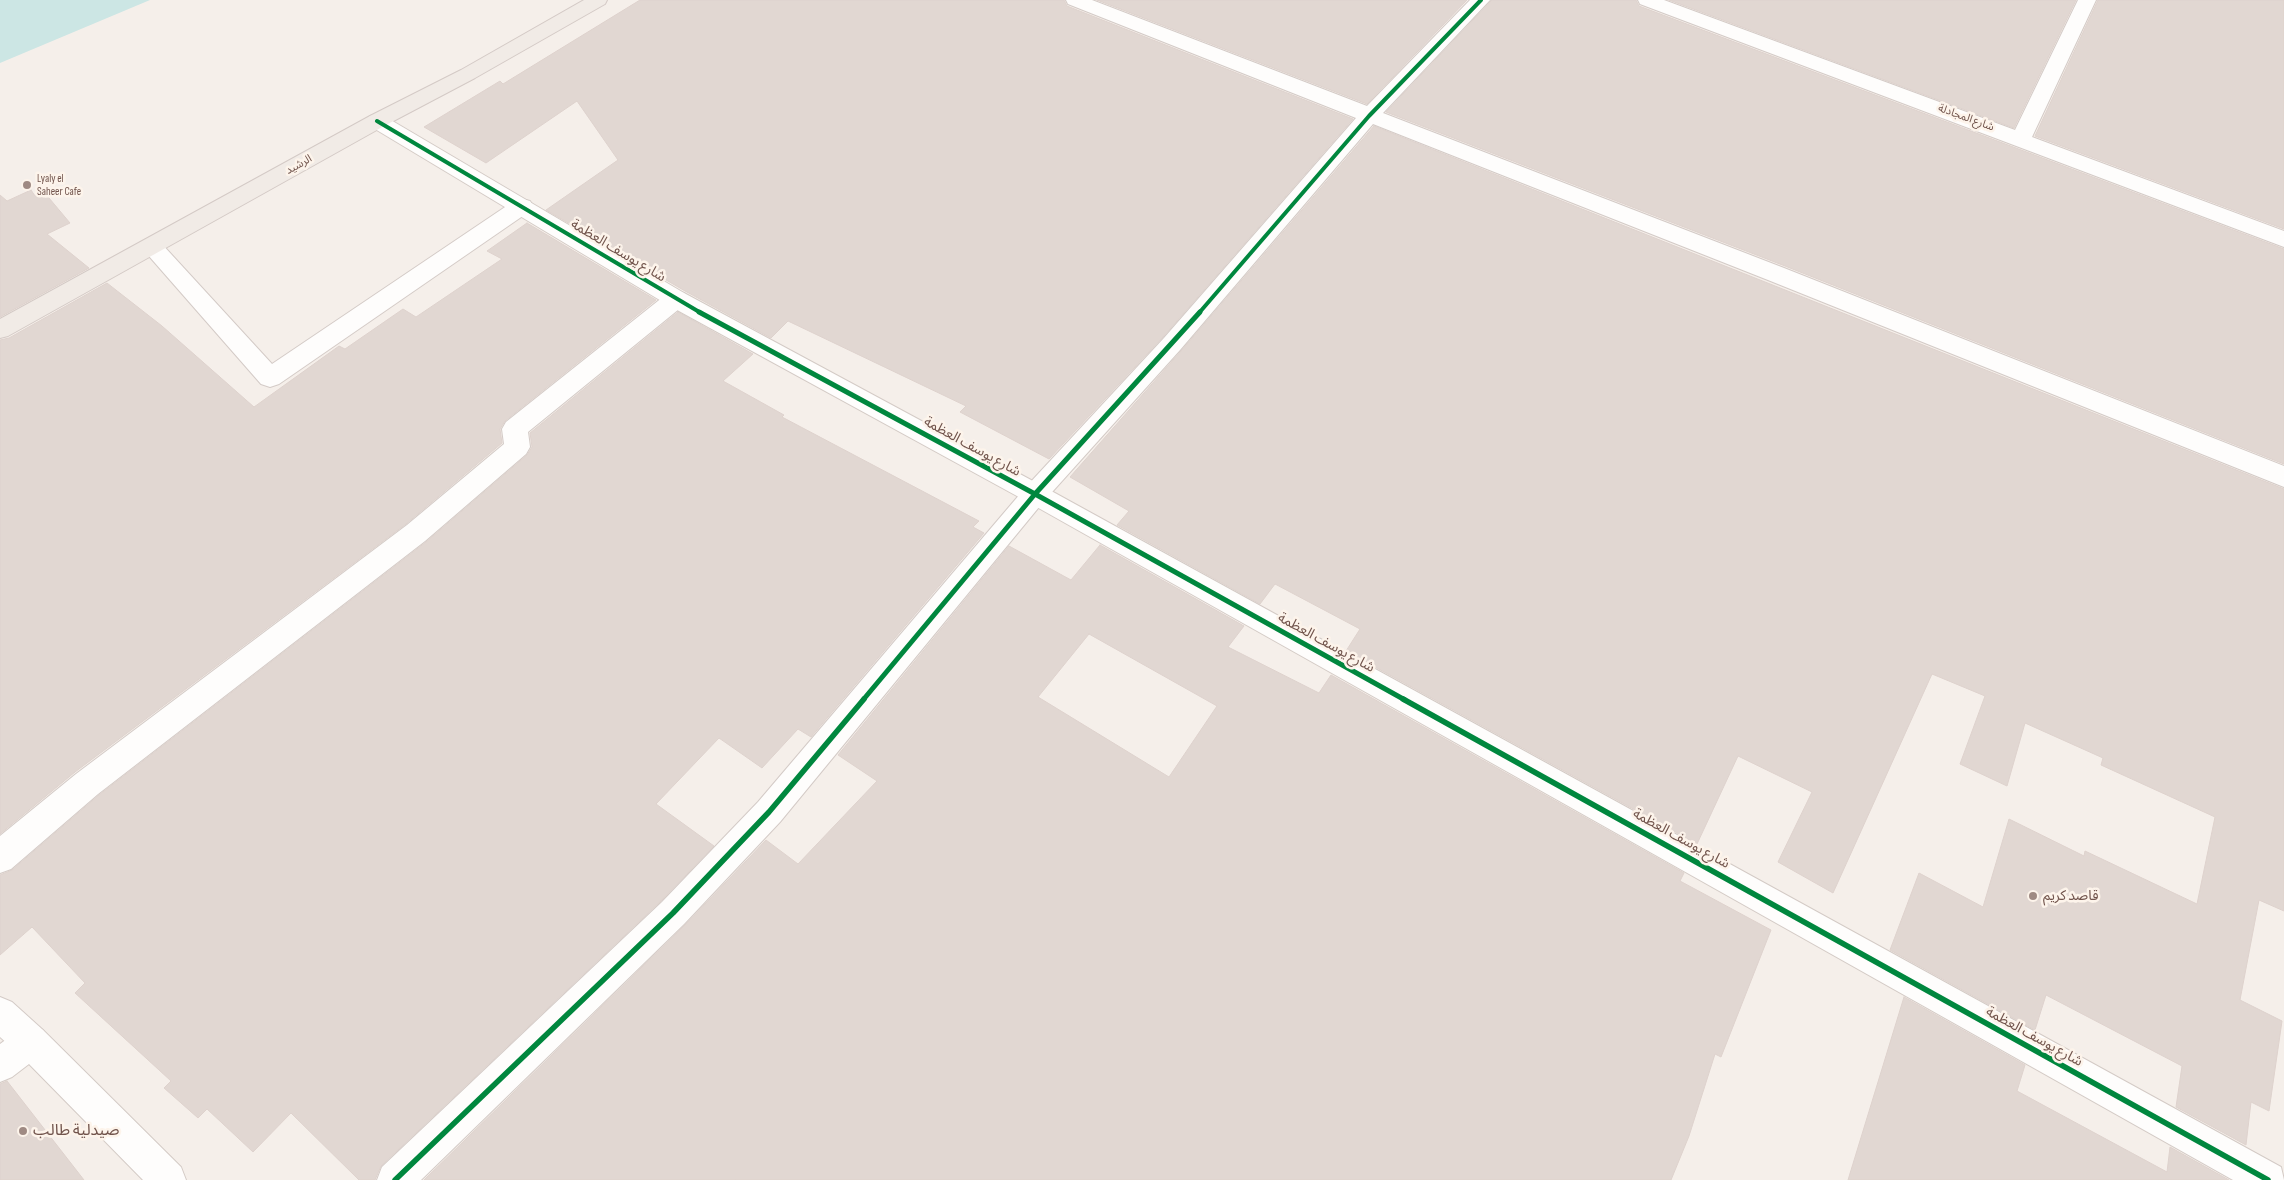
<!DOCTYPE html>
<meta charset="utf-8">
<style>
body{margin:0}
canvas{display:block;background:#f5efea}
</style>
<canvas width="2284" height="1180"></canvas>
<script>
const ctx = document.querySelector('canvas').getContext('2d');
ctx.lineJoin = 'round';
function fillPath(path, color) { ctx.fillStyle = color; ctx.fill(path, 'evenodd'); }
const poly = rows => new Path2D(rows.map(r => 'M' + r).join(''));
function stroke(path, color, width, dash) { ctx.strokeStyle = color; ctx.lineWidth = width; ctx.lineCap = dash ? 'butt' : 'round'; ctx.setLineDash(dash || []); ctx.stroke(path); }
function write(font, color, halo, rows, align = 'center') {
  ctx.font = font + ' "Sofia Sans Condensed","Noto Sans Arabic",sans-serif'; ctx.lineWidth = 5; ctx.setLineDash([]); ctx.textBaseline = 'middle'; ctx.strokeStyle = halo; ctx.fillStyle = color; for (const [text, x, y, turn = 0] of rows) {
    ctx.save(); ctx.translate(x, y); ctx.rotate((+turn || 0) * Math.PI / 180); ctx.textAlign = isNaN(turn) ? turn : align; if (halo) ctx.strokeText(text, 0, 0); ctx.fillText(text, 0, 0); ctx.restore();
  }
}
fillPath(poly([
 [0,0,150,0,0,63]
]), '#cce6e4');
const building = poly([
 [640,0,1064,0,1067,6,1353,119,1163,337,1049,459,960,412,966,406,788,321,771,338,685,291,546,210,618,160,577,101,486,163,424,127,500,81,503,84,640,0],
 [1097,0,1467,0,1367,104,1097,0],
 [1492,0,1636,0,1639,6,2284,249,2284,464,1785,266,1386,112,1492,0],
 [1669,0,2076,0,2014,128,1669,0],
 [2098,0,2284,0,2284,229,2035,136,2098,0],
 [1374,126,2284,489,2284,911,2259,900,2240,1000,2282,1021,2269,1111,2251,1102,2246,1145,2176,1107,2182,1066,2046,995,2035,1030,1890,950,1919,873,1983,907,2009,819,2084,856,2085,851,2197,904,2215,817,2101,765,2103,758,2025,723,2007,786,1960,764,1985,696,1932,674,1833,893,1778,862,1812,792,1738,756,1697,844,1346,651,1360,629,1275,584,1260,604,1117,525,1129,511,1070,477,1181,351,1374,126],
 [31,190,35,196,44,192,70,223,47,234,89,268,0,317,0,195,7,201,31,190],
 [527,223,656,300,505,421,500,429,502,443,406,524,75,772,0,834,0,340,9,338,107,283,162,326,254,407,339,346,345,349,403,309,416,317,502,259,487,251,527,223],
 [678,312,753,354,723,381,784,415,782,417,979,521,973,527,984,533,811,737,798,729,762,768,719,738,656,804,714,846,661,901,381,1166,375,1180,359,1180,291,1113,253,1152,207,1109,198,1118,164,1088,171,1081,75,993,85,983,32,927,0,955,0,875,12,870,99,795,426,542,527,455,532,447,530,433,678,312],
 [1100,545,1244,626,1228,647,1319,693,1331,675,1684,873,1680,881,1771,930,1721,1057,1715,1054,1689,1136,1671,1180,424,1180,685,925,766,840,798,864,877,781,838,755,1009,546,1071,580,1100,545],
 [1089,634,1217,706,1169,777,1038,697,1089,634],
 [1904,997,2025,1065,2017,1091,2167,1172,2170,1147,2229,1180,1848,1180,1904,997],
 [7,1081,84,1180,0,1180,0,1084,7,1081]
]);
fillPath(building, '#e1d7d2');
stroke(building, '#ded2cd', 1);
const street = poly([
 [1066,0,1092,0,1367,106,1470,0,1490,0,1383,113,1784,268,2284,466,2284,487,1768,280,1373,124,1180,350,1044,501,780,822,684,924,421,1180,377,1180,382,1167,662,902,758,802,1026,487,1164,338,1356,118,1068,4,1066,0],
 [1638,0,1664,0,2015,130,2078,0,2096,0,2032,137,2284,231,2284,247,1640,4,1638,0],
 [522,199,530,201,533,206,530,211,279,384,270,387,261,384,141,247,144,242,152,239,160,242,272,364,514,201,522,199],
 [676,291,684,293,688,299,684,305,528,432,530,447,526,454,425,541,98,794,11,869,0,873,0,836,76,774,407,525,504,444,502,429,506,422,668,293,676,291],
 [0,997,12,1002,43,1030,48,1042,43,1054,31,1059,19,1054,0,1037,0,997]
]);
const secondary = poly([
 [377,115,384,116,684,293,1044,487,2281,1167,2284,1180,2233,1180,1026,501,668,305,370,126,367,121,370,116,377,115],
 [31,1025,43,1030,181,1167,186,1180,143,1180,29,1064,12,1077,0,1082,0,1044,19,1030,31,1025]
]);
const primary = poly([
 [584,0,607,0,605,4,475,78,384,126,8,336,0,338,0,319,370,116,461,70,584,0]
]);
stroke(street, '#d4cbc7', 2);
stroke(secondary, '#d4cbc6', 2);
stroke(primary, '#d4cac6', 2);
fillPath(street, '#fefdfc');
fillPath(secondary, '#fefdfc');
fillPath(primary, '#f1ebe6');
stroke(poly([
 [377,121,701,313],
 [1199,313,1369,116,1481,0]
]), '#00873e', 4);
stroke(poly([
 [699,312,1035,494,1405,700],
 [863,700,1035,494,1200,312]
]), '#00873e', 5);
stroke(poly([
 [1403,699,2268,1180],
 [395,1180,673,913,769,812,864,699]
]), '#00873e', 5.5);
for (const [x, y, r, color] of [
 [27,185,5,"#9f8a83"],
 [2033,896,5,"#9f8a83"],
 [23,1131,5,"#9f8a83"]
]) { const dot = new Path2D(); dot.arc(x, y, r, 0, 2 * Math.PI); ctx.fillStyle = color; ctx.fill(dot); stroke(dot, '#fdf4eb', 2); }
write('11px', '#71544c', '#fdf4eb', [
 ["شارع المجادلة",1966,118,20],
 ["الرشيد",299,165,-29]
]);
write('11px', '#71544c', '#fdf4eb', [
 ["Lyaly el",37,179],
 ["Saheer Cafe",37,192]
], 'left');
write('14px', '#71544c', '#fdf4eb', [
 ["شارع يوسف العظمة",618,251,31],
 ["شارع يوسف العظمة",972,447,29],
 ["شارع يوسف العظمة",1326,643,29],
 ["شارع يوسف العظمة",1681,839,29],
 ["شارع يوسف العظمة",2034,1037,29]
]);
write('14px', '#71544c', '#fdf4eb', [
 ["قاصد كريم",2043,896]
], 'left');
write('16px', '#71544c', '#fdf4eb', [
 ["صيدلية طالب",33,1131]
], 'left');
</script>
